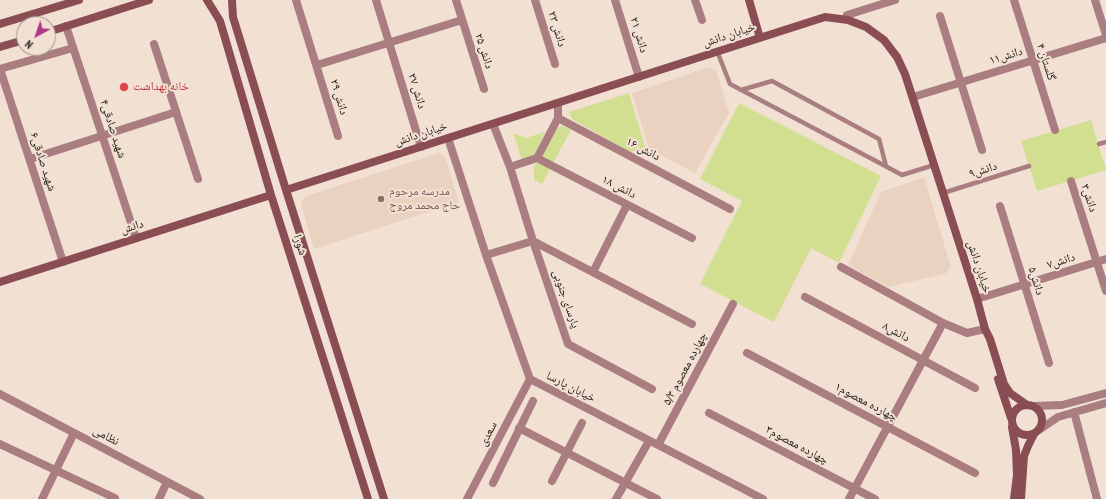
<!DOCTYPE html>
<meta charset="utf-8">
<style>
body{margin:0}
#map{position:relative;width:1106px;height:499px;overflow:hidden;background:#f2e1d3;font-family:"PT Sans Narrow",sans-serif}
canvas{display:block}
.north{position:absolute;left:16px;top:16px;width:40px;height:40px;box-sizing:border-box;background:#f2e1d3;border:1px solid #a1948a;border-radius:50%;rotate:220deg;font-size:11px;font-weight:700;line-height:16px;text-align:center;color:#27211c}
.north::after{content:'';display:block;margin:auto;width:14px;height:18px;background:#af368b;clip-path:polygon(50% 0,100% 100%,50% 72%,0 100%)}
</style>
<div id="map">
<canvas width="1106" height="499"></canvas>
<div class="north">N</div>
</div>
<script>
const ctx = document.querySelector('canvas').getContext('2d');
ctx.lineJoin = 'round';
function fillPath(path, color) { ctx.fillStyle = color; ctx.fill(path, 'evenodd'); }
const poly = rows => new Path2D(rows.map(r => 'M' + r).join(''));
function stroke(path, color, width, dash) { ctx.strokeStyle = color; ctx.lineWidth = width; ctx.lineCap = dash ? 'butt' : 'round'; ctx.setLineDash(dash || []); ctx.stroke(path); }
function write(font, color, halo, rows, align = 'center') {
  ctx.font = font + ' "PT Sans Narrow","Noto Naskh Arabic",sans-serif'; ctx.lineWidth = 4; ctx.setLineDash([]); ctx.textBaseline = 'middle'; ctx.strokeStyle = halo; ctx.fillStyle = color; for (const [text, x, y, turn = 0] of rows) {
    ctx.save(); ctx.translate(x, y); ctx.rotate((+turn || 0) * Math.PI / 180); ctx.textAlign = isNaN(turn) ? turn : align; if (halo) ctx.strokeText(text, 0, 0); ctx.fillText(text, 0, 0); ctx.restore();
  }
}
fillPath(poly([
 [709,67,716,70,729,113,695,173,649,149,632,93],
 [439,153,445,157,459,202,314,249,301,204,306,196],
 [924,177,951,267,945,274,888,287,848,265,881,192]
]), '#ead2c1');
fillPath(poly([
 [629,93,645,147,630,152,572,119,569,112],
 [739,103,881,176,839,263,811,248,774,322,700,284,742,201,700,179],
 [1091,120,1106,170,1037,191,1021,141],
 [562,126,571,130,542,184,534,180,534,167,554,129],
 [545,132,534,155,522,160,513,133,526,138]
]), '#d2df90');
stroke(poly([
 [717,51,730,84,874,160,902,175,934,165],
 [741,90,772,81,879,139,886,166],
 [1099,144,1106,142],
 [943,193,1029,166]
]), '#aa7e81', 4.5);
stroke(poly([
 [296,0,338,136],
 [376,0,421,147],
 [456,0,484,89],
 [535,0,555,64],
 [615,0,639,77],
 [695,0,702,20],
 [1014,0,1055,130],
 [1095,0,1106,35],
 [847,15,895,0],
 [940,16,982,150],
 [66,26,136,238],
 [154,44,198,179],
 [317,65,462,20],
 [0,69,63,262],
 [0,69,73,48],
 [913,97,1106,38],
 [558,103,558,118,730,209],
 [493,124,510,167,533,241,568,344,652,389],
 [448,138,486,255,530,379,763,499],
 [537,158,692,238],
 [30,159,176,112],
 [510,167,537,158,558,118],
 [1071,181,1106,291],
 [1000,206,1049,363],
 [486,255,533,241,692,324],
 [841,267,943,323,967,333,985,329],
 [593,272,627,205],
 [805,297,975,388],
 [977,299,1106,259],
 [747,353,975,473],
 [0,394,200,499],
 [1033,406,1062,405,1106,393],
 [1074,412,1097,499],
 [709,413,875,499],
 [519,428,657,499],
 [1039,430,1058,417,1106,403],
 [0,444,115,498],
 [658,445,733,304],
 [552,481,582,423],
 [493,483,533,401],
 [42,499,74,433],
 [159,499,167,482],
 [467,499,530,379],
 [616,499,649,441],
 [849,499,943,323]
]), '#aa7e81', 8);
stroke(poly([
 [207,0,220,21,271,195,368,499],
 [232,0,233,17,286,190,384,499],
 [749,0,760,38],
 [0,24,79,0],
 [48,32,149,0],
 [0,47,24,40],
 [286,190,825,17,848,20,866,27,884,40,897,57,905,74,977,299,985,329,990,339,1004,384,1010,393,1027,405],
 [0,282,271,195],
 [998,379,1011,418],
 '1012 420a15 15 0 1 1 30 0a15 15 0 1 1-30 0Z',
 [1012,427,1016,450,1017,475,1014,499],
 [1021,499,1024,456,1028,446,1034,434]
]), '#8a4d53', 8);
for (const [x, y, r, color] of [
 [124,87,5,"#e0444e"],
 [381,199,4,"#8d6e63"]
]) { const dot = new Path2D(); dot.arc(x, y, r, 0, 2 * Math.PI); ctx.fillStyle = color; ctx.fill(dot); stroke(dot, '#f2e1d3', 1.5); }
write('12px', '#27211c', '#f2e1d3', [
 ["دانش ۲۳",557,29,73],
 ["دانش ۲۱",639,35,73],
 ["خیابان دانش",729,35,-18],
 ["دانش ۲۵",484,51,72],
 ["دانش۱۱",1006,56,-17],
 ["گلستان ۴",1046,62,72],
 ["دانش ۲۷",417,91,73],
 ["دانش ۲۹",339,97,73],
 ["شهید صادقی۴",113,129,72],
 ["خیابان دانش",421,134,-18],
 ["دانش ۱۶",643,149,28],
 ["شهید صادقی۶",43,162,72],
 ["دانش۹",983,170,-17],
 ["دانش ۱۸",619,187,27],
 ["دانش۳",1089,198,72],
 ["دانش",132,227,-18],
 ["شورا",300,245,72],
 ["دانش۷",1061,261,-17],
 ["خیابان دانش",979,267,72],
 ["دانش۵",1036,281,73],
 ["پارسای جنوبی",566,299,71],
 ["دانش۸",896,332,28],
 ["چهارده معصوم ۵/۳",685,369,-62],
 ["خیابان پارسا",571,387,27],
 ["چهارده معصوم۱",866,402,28],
 ["سعدی",488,434,-62],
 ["نظامی",106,436,28],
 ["چهارده معصوم۳",797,445,28]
]);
write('12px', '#be3a42', '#f2e1d3', [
 ["خانه بهداشت",133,87]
], 'left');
write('12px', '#785e54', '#f2e1d3', [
 ["مدرسه مرحوم",389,192],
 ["حاج محمد مروج",389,206]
], 'left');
</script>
